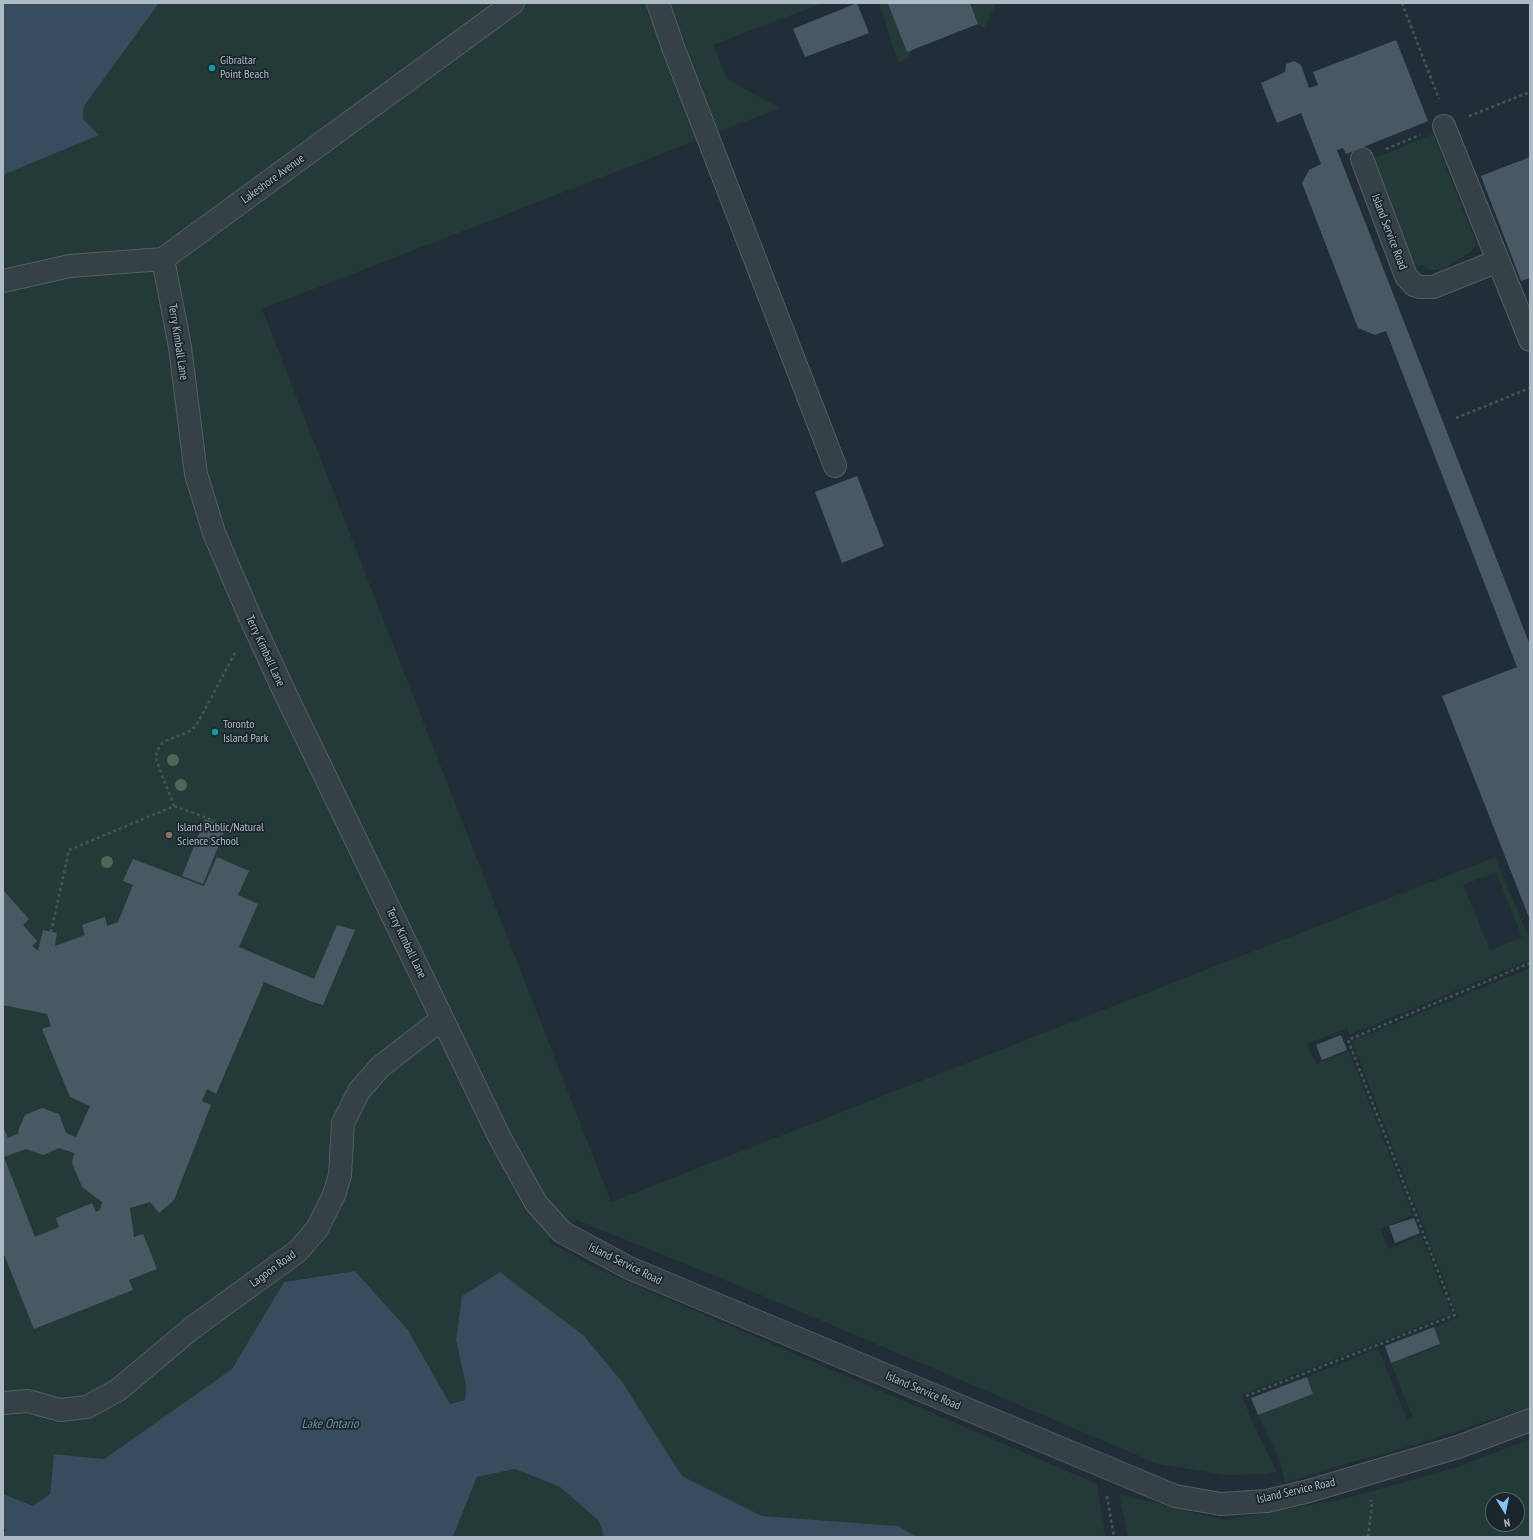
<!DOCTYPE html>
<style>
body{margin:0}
#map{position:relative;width:1533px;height:1540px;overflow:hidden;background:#212e37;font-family:"PT Sans Narrow",sans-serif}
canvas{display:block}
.frame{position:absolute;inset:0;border:4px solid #afbbc4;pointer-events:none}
.north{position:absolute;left:1485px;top:1492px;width:40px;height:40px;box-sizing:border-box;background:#1a252c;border:1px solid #566169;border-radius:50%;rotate:170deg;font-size:11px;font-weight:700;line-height:16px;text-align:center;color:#afbbc4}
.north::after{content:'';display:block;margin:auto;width:14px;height:18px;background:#85c4f3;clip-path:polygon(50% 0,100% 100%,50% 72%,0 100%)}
</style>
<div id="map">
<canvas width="1533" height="1540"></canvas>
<div class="frame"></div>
<div class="north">N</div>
</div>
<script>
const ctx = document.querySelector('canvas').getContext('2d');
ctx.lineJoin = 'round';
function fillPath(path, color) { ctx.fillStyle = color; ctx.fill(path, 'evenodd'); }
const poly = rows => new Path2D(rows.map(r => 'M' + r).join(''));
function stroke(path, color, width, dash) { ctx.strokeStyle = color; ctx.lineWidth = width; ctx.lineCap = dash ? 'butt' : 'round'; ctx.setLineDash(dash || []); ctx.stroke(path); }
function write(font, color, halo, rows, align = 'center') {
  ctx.font = font + ' "PT Sans Narrow",sans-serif'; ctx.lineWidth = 3.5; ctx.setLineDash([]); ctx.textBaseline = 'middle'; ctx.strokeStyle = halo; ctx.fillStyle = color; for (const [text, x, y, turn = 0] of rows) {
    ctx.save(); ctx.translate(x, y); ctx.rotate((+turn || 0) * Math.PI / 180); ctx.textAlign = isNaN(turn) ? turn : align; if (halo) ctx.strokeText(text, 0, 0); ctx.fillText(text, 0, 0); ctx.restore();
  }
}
fillPath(poly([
 [159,3,823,3,713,45,727,79,780,108,262,309,611,1202,1495,857,1530,940,1530,960,1349,1035,1347,1028,1307,1044,1316,1064,1349,1051,1413,1215,1380,1229,1388,1249,1421,1235,1452,1314,1242,1395,1251,1419,1277,1472,1266,1474,1226,1475,1158,1464,754,1292,577,1220,549,1242,598,1269,1097,1484,1105,1537,917,1537,898,1526,762,1516,682,1476,623,1383,456,1340,466,1386,465,1400,450,1404,408,1330,355,1271,284,1282,232,1369,104,1459,54,1454,50,1494,33,1507,3,1494,3,175,98,135,83,119,84,106],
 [1496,872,1522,937,1490,950,1463,885],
 [879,3,892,3,888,5,907,51,911,50,909,58,898,62],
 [970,3,997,3,984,28,978,24],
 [1433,134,1475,240,1475,246,1472,251,1442,270,1432,270,1426,268,1423,265,1413,265,1372,159],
 [1530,968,1530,1407,1415,1445,1338,1466,1285,1483,1279,1458,1258,1415,1313,1394,1307,1377,1378,1348,1407,1420,1413,1418,1391,1363,1440,1345,1434,1327,1458,1317,1352,1041],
 [1530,1439,1530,1537,1128,1537,1119,1494,1224,1520,1344,1499,1458,1467],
 [1493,1500,1517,1500,1517,1524,1493,1524],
 [515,1469,560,1487,599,1521,604,1537,453,1537,477,1477]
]), '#243a37');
fillPath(poly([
 [3,3,159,3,84,106,83,119,99,135,3,175],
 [355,1271,408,1330,450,1404,465,1400,466,1386,456,1340,462,1296,500,1272,583,1335,623,1383,682,1476,762,1516,898,1526,917,1537,604,1537,599,1521,560,1487,515,1469,477,1477,453,1537,3,1537,3,1532,6,1530,3,1528,3,1494,33,1506,50,1494,54,1454,104,1459,232,1369,284,1282]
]), '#354d5d');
fillPath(poly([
 [857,3,869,33,805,57,793,29],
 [892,3,970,3,978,24,907,52,888,4],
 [1396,40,1428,121,1346,154,1343,148,1337,150,1530,645,1530,920,1442,696,1517,667,1386,331,1375,335,1358,328,1302,183,1309,170,1321,164,1301,113,1277,123,1261,83,1285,72,1286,64,1294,61,1301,65,1309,88,1318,85,1313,72],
 [1530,157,1530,278,1521,281,1481,176],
 [857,476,884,546,842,563,815,492],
 [205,819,226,827,203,884,182,876],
 [217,857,249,871,238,895,258,904,239,947,314,979,337,925,355,930,323,1005,310,1001,264,982,216,1094,207,1089,202,1101,211,1105,174,1200,159,1213,150,1202,130,1208,134,1237,143,1234,157,1269,129,1280,133,1290,34,1329,3,1252,3,1127,8,1138,19,1133,18,1131,25,1115,42,1108,59,1114,66,1133,76,1137,90,1106,70,1097,42,1029,51,1026,47,1014,3,1005,3,890,29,919,23,925,37,941,32,946,38,951,43,930,57,933,55,946,85,935,82,925,105,917,107,926,118,922,133,885,123,881,133,859,204,886],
 [59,1148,74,1153,72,1163,82,1187,102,1202,100,1210,96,1212,92,1203,56,1218,59,1227,35,1237,4,1157,26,1149,43,1155],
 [1341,1035,1347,1050,1322,1060,1316,1045],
 [1414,1218,1420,1233,1395,1243,1389,1226],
 [1434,1327,1440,1344,1391,1363,1385,1346],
 [1307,1377,1313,1394,1258,1415,1251,1398]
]), '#495963');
const minor = poly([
 [658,3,673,47,835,466],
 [1444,126,1530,340],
 [1362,159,1406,276,1414,285,1420,287,1433,287,1498,261],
 [163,259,180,347,196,474,214,533,250,617,284,691,500,1138,536,1203,562,1232,629,1268,1175,1496,1221,1504,1267,1501,1309,1491,1458,1447,1530,1420],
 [3,281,70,266,163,259,513,3],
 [3,1403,28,1401,60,1410,87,1407,118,1390,192,1328,298,1251,317,1229,334,1195,340,1175,343,1123,359,1091,380,1067,442,1019]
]);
stroke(minor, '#525e65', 24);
stroke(poly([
 [1402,3,1439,99],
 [1469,116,1530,92],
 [1386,149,1420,135],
 [1456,418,1530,388],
 [174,806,156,759,157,751,163,742,188,732,196,726,236,651],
 [51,932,69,850,174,806,215,821],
 [1246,1396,1455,1315,1348,1040,1530,963],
 [1107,1496,1114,1537],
 [1368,1537,1372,1504,1371,1500]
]), '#435655', 2.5, [3, 3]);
stroke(minor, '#354047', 22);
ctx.fillStyle = '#4c6857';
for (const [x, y] of [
 [173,760],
 [181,785],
 [107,862]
]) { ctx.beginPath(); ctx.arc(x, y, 6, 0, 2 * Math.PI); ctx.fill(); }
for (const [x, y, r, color] of [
 [212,68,4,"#0f9aa8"],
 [215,732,4,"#0f9aa8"],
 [169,835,4,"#8d6e63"]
]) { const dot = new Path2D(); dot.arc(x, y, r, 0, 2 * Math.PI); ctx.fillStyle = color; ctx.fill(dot); stroke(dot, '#1a252c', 1.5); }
write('12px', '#afbbc4', '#1a252c', [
 ["Gibraltar",220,61],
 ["Point Beach",220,75],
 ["Toronto",223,725],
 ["Island Park",223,739],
 ["Island Public/Natural",177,828],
 ["Science School",177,842]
], 'left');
write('12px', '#afbbc4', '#1a252c', [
 ["Lakeshore Avenue",273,179,-36],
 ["Island Service Road",1389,232,69],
 ["Terry Kimball Lane",178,342,81],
 ["Terry Kimball Lane",265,651,65],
 ["Terry Kimball Lane",406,943,64],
 ["Island Service Road",625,1264,26],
 ["Lagoon Road",273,1269,-36],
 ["Island Service Road",923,1391,23],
 ["Island Service Road",1296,1491,-13]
]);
write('italic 13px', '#7092a7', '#1a252c', [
 ["Lake Ontario",330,1424]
]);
</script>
